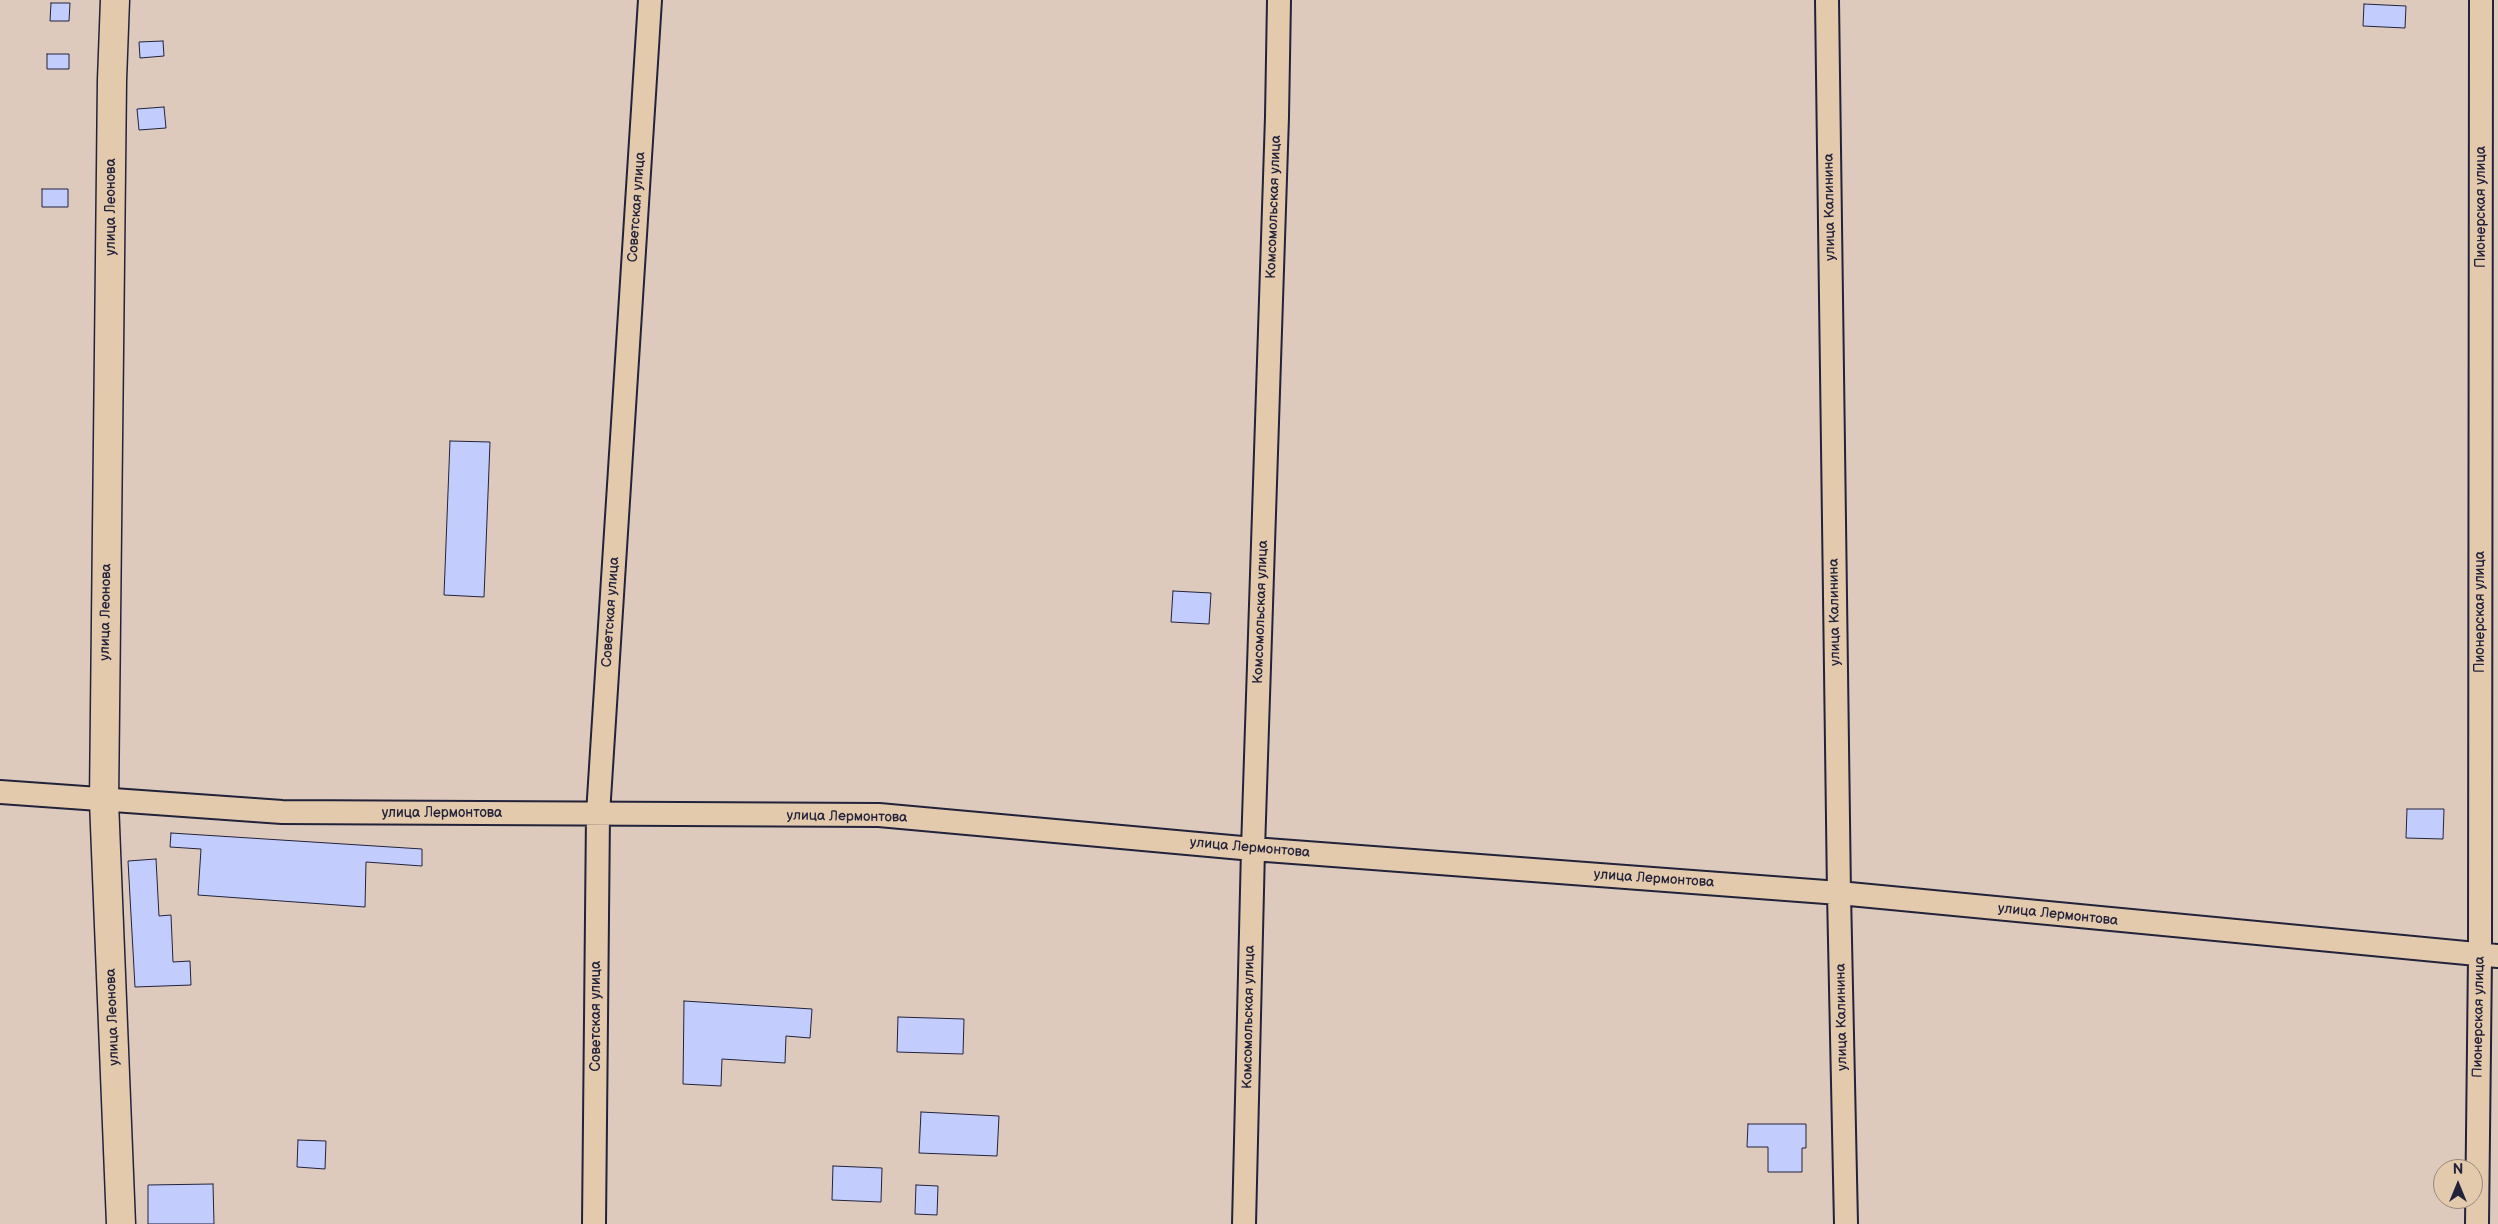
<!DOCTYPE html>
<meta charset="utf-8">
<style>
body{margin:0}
#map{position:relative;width:2498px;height:1224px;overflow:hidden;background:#ddcabc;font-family:"Balsamiq Sans",sans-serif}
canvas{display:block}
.north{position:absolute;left:2433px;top:1159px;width:50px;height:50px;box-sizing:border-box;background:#e4caac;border:1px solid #96877f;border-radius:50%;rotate:0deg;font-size:14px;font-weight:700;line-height:20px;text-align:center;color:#22223b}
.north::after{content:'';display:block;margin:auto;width:18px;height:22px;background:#22223b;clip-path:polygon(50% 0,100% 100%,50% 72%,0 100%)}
</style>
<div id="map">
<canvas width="2498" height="1224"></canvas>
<div class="north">N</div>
</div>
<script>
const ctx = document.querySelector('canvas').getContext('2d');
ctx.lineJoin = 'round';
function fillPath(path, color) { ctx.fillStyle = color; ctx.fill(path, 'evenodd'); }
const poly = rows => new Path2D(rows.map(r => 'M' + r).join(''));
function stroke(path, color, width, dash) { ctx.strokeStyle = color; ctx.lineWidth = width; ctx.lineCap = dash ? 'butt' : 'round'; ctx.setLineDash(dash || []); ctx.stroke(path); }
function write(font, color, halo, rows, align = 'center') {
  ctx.font = font + ' "Balsamiq Sans",sans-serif'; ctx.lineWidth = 4; ctx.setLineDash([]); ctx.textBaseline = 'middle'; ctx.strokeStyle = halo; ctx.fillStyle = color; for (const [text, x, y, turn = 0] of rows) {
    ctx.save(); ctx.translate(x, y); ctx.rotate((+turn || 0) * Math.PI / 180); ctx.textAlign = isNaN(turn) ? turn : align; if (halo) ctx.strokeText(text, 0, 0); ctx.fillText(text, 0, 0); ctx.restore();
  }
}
const building = poly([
 [51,3,70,3,69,21,50,21,51,3],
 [2364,4,2406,6,2405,28,2363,26,2364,4],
 [163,41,164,56,140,58,139,42,163,41],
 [47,54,69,54,69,69,47,69,47,54],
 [164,107,166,128,139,130,137,109,164,107],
 [42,189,68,189,68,207,42,207,42,189],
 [450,441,490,442,484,597,444,595,450,441],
 [1173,591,1211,593,1209,624,1171,622,1173,591],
 [2407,809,2444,809,2443,839,2406,838,2407,809],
 [171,833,422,849,422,866,366,862,365,907,198,895,201,849,170,847,171,833],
 [156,859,159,916,171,915,173,962,190,961,191,985,135,987,128,861,156,859],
 [684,1001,812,1009,810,1038,786,1036,785,1063,722,1059,721,1086,683,1084,684,1001],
 [898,1017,964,1019,963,1054,897,1052,898,1017],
 [921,1112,999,1116,997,1156,919,1153,921,1112],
 [1748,1124,1806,1124,1806,1148,1802,1148,1802,1172,1768,1172,1768,1147,1747,1147,1748,1124],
 [298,1140,326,1141,325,1169,297,1167,298,1140],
 [833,1166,882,1168,881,1202,832,1200,833,1166],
 [213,1184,214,1224,148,1224,148,1185,213,1184],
 [916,1185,938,1186,937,1215,915,1214,916,1185]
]);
fillPath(building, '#c2ccfd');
stroke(building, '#22223b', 1);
const minor = poly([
 [1827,0,1839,893,1846,1224],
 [0,792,282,812,879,815,1253,849,1839,893,2498,956],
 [594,1224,598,814,650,0],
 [1244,1224,1253,849,1277,117,1279,0],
 [2477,1224,2480,956,2481,0]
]);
const secondary = poly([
 [115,0,112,80,104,801,121,1224]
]);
stroke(minor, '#22223b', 26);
stroke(secondary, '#22223b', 31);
stroke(minor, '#e4caac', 22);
stroke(secondary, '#e4caac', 28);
write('14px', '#22223b', '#e4caac', [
 ["улица Леонова",111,207,-90],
 ["Советская улица",637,207,-86],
 ["Комсомольская улица",1274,207,-88],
 ["улица Калинина",1830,207,-91],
 ["Пионерская улица",2481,207,-90],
 ["улица Леонова",106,612,-89],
 ["Советская улица",611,612,-86],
 ["Комсомольская улица",1261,612,-88],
 ["улица Калинина",1835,612,-91],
 ["Пионерская улица",2480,612,-90],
 ["улица Лермонтова",442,813],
 ["улица Лермонтова",847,817,1],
 ["улица Лермонтова",1250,848,5],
 ["улица Лермонтова",1654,879,4],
 ["улица Лермонтова",2058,915,6],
 ["Советская улица",596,1016,-90],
 ["улица Леонова",113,1017,-92],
 ["Комсомольская улица",1249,1017,-89],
 ["улица Калинина",1842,1017,-91],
 ["Пионерская улица",2479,1017,-89]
]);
</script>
